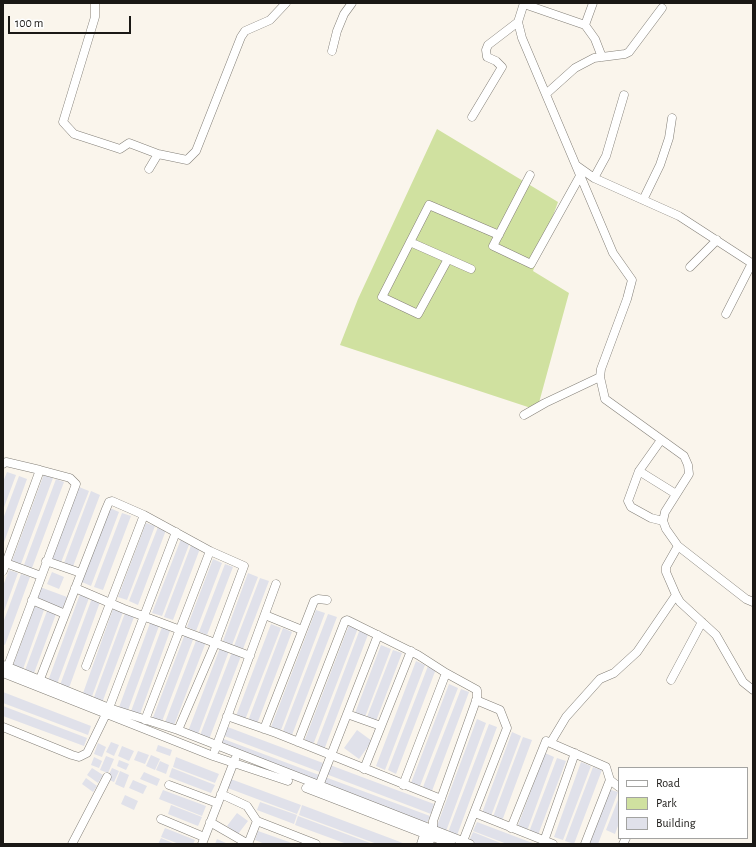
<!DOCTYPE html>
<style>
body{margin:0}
#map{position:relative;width:756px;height:847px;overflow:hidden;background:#faf5ec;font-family:"Alegreya Sans",sans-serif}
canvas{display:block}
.frame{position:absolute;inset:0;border:4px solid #1a1815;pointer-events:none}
.legend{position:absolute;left:618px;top:767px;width:130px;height:72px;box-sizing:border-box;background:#fff;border:1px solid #a3a3a1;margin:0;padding:5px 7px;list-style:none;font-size:12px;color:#1a1815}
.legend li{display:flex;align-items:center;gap:8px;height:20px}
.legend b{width:20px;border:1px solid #a3a3a1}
.scale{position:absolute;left:8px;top:16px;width:123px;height:18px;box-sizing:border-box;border:2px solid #1a1815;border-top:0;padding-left:5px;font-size:12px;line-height:14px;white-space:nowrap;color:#1a1815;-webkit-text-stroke:3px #fff;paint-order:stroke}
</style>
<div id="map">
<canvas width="756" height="847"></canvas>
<div class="frame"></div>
<ul class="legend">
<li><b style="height:5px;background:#fff"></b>Road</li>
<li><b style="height:11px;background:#d0e1a0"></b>Park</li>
<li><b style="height:11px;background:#e0e1ea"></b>Building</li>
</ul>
<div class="scale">100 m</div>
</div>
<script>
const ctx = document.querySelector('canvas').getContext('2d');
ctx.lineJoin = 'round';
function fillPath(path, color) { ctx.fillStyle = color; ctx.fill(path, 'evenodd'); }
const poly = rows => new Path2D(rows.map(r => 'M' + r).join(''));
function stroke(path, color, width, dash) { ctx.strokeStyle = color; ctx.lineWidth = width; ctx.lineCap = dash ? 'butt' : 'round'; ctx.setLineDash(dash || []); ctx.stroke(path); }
fillPath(poly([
 [437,129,558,202,533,271,569,293,537,410,340,345,358,299]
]), '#d0e1a0');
fillPath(poly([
 [7,472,16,475,3,510,3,482],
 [44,474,53,478,21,564,12,561],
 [19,476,27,479,3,545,3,519],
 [56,479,64,482,32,568,24,565],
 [79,487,89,491,60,565,51,561],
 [91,491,100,495,72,569,63,566],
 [110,508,119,512,91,586,82,582],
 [122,513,131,516,103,590,94,587],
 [146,523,155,526,127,600,118,597],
 [158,527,166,530,138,605,129,601],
 [181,539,190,542,162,616,152,613],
 [192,543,201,546,173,620,164,617],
 [213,559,222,563,196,631,187,627],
 [225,564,233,567,207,635,199,632],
 [9,570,18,573,3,614,3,586],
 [52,572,64,577,59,589,47,584],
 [248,573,258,577,232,645,223,641],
 [21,574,30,577,5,645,3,644,3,623],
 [260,578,269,581,243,649,234,646],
 [40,587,67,597,62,610,35,600],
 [80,594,89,598,57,684,48,681],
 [92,598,100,602,69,688,60,685],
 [35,606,44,610,22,672,12,668],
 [113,609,123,612,91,699,82,696],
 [316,610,325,613,281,730,271,727],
 [47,611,56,614,33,676,24,673],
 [125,613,134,617,102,703,93,700],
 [328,614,337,617,292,735,283,731],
 [150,623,159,626,127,713,118,710],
 [271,624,281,628,245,720,236,716],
 [349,625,358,628,313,745,304,742],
 [162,627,170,631,139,717,130,714],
 [283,628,292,632,257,724,248,721],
 [360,629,369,632,324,750,316,746],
 [185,634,194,637,161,724,152,720],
 [197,638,206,642,173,728,164,725],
 [381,645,391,649,365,717,355,713],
 [220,648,229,651,197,737,187,734],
 [393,650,402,653,376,721,367,717],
 [232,652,241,656,208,742,199,738],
 [416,661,425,665,385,770,376,766],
 [428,666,436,669,396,774,388,770],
 [449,684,458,688,420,786,411,783],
 [461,689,469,692,432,791,423,787],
 [3,692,91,726,88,735,3,703],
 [3,706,87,738,84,746,3,716],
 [477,719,486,723,445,834,435,831],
 [489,724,497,727,456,838,447,835],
 [225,726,323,763,320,772,222,735],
 [357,730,372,741,359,759,344,748],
 [512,732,521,736,491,816,482,813],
 [523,737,532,740,502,821,493,817],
 [221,738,319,775,316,783,217,747],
 [111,742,119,745,114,756,106,752],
 [98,743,106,747,102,757,94,754],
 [158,745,172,750,170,756,156,751],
 [122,746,134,751,129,761,118,756],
 [138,751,149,755,145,764,134,760],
 [545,753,554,757,527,831,517,828],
 [151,755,160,759,155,770,146,766],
 [106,756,114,759,108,773,100,770],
 [94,757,102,761,99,768,91,765],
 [176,757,219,774,215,783,173,767],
 [557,758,566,761,538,835,529,832],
 [119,760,129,764,126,770,117,766],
 [160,761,169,765,166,774,156,770],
 [581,762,591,766,563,840,554,837],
 [330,765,434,804,431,814,326,774],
 [593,767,602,770,574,844,565,841],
 [92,768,103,775,98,783,87,775],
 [112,768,119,771,114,782,107,779],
 [172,768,215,785,211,793,169,777],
 [120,771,129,775,124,788,115,784],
 [144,772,160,779,157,786,140,779],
 [325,777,430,816,426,825,322,786],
 [86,778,97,786,93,792,82,784],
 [228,778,301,805,297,814,225,787],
 [133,780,147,786,143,794,129,788],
 [608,789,618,792,598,844,588,844],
 [163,790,206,806,202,816,159,799],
 [125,795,138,801,134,810,121,804],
 [619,797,619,823,615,834,606,830],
 [260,802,297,815,294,824,257,810],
 [171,805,202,817,198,826,168,814],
 [302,805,395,840,405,844,377,844,299,815],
 [237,813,248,821,238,834,227,826],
 [298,816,354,837,373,844,347,844,295,825],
 [477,822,514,836,535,844,507,844,473,831],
 [165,828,195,840,193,844,179,844,161,837],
 [258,831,289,842,293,844,265,844,255,840],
 [473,832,503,844,477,844,469,841],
 [161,838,175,844,158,844],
 [217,839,228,844,215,844]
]), '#e0e1ea');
const street = poly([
 [95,3,95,17,63,122,74,134,114,147,120,149,129,143,158,154,187,160,196,151,241,37,245,31,270,20,286,3],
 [524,3,518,22,522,38,613,253,632,280,627,299,601,369,600,377,605,399,684,456,688,465,689,474,665,512,663,521,666,529,678,546,746,599,753,602],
 [593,3,585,25,595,39,602,57],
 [524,4,585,25],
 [332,51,337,31,344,14,352,3],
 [546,94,575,68,594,58,625,54,629,52,662,8],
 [472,117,502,67,496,61,487,57,486,50,488,45,518,22],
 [577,166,594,178,679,216,753,264],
 [149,169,158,154],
 [530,175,493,246,531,264,580,176],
 [594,178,606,156,624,95],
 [643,200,660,165,669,138,672,118],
 [410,242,471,269],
 [448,259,418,314,382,297,429,205,499,235],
 [690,267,717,240],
 [726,314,752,263],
 [524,415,545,403,600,377],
 [661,440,639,471,628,501,631,507,651,518,663,521],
 [3,464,6,462,40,470,70,478,76,484,6,671],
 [639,471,676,494],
 [678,546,666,567,666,572,676,595,680,602,716,635,743,682,753,690],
 [46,561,81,573],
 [3,562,41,576],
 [3,571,40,470],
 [75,588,124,609,250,656],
 [32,600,65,614],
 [265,615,302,630],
 [3,665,109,708,178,730,470,844],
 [86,666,144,515],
 [3,673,213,756,288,781],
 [40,679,106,509,109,502,112,501,144,515,210,551,244,566,215,644,178,730],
 [671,680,702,622],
 [347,714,381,726],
 [227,716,276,733,441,799],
 [145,720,210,551],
 [3,727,72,755,79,757,87,753,109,708,176,532],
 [264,729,314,601,318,599,327,600],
 [298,742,345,621,347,620,418,655,446,673,477,690,477,698,433,821,433,830,429,844],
 [551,742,566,717,600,679,614,673,637,652,676,595],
 [215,750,276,584],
 [364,769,411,651],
 [169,785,217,803],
 [403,785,446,673],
 [306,788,451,844],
 [317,791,378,635],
 [221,794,247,806,257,821,316,844],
 [475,813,553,844],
 [161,819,204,837],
 [210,822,248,844],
 [511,828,546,741,606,767,610,780,619,787],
 [463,841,507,728,500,710,476,700],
 [72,844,107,777],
 [202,844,235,759],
 [248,844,257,821],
 [421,844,426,829],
 [543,844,575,753],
 [585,844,610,780],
 [623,844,626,838]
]);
stroke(street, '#837f77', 9);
stroke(street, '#fff', 8);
</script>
